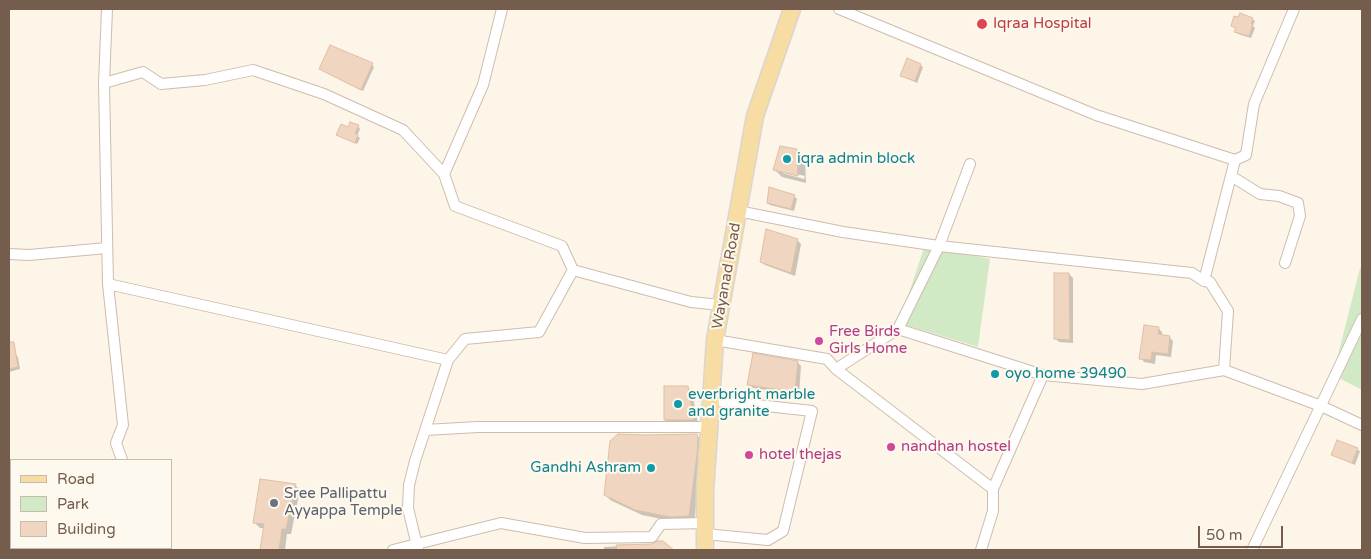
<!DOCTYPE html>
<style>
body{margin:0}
#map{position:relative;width:1371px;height:559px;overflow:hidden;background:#fcf5e8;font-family:"Varela Round",sans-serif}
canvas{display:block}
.frame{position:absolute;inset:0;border:10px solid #755d4d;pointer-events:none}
.legend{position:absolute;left:10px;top:459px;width:162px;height:90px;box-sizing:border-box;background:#fef9ee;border:1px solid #c7bbae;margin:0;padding:6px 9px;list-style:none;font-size:15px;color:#755d4d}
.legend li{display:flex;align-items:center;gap:10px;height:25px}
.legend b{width:25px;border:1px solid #c7bbae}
.scale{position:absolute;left:1198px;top:526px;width:85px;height:22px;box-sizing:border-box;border:2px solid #755d4d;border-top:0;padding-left:6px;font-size:15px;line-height:18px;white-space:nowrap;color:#755d4d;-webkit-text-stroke:4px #fef9ee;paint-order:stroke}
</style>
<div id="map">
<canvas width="1371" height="559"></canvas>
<div class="frame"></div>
<ul class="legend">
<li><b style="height:6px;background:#f7dda3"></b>Road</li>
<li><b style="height:14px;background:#d2e9c6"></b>Park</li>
<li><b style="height:14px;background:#f0d6c0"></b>Building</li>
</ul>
<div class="scale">50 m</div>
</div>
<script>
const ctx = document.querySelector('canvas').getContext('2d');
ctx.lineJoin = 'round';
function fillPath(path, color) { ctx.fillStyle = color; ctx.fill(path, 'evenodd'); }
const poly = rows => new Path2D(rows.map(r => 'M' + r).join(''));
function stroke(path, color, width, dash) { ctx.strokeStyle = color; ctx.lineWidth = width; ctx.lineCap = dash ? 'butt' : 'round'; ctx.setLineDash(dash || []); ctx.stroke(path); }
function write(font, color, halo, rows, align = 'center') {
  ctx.font = font + ' "Varela Round",sans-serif'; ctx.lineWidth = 4; ctx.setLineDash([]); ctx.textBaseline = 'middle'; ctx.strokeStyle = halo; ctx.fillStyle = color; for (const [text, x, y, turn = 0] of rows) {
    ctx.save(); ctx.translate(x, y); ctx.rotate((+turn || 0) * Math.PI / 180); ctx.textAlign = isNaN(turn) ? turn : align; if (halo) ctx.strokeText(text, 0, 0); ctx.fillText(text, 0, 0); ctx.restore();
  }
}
fillPath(poly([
 [925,245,990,259,978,347,899,323],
 [1360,268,1362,269,1362,390,1333,375]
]), '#d2e9c6');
fillPath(poly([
 [1252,19,1255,21,1253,26,1255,28,1251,38,1238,34,1236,32,1237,28,1232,25],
 [372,65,374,67,363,91,321,69],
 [920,65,923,67,917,83,902,76],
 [358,126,360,129,357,136,360,138,357,144,338,135,348,129],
 [797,150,805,158,806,183,782,177,774,169],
 [782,171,805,176,804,179,782,173],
 [794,196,797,199,794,211,770,205,768,203],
 [797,240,801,244,795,276,765,265,761,262],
 [1069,274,1073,278,1073,343,1059,342,1055,338],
 [1158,328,1162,332,1162,336,1169,337,1173,341,1171,357,1156,355,1155,364,1144,362,1141,358],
 [15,355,18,357,20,369,9,372,9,356],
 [797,362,801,366,799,395,753,388,749,384],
 [688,388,692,392,698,424,669,424,665,420],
 [696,435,702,440,702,461,694,521,676,522,642,515,610,500,605,494],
 [1338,441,1360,451,1355,465,1333,455],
 [295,485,300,490,291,534,287,534,285,550,261,550,264,528,260,528,254,522],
 [663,542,672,550,604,550,604,547,652,545]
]), '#0003');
const building = poly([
 [1240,13,1253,18,1251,24,1253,24,1249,36,1234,32,1236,28,1231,26,1234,16,1238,17,1240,13],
 [330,45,373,63,361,90,319,69,330,45],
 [907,58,921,64,915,81,900,76,907,58],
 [350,122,359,125,355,133,358,135,355,143,336,135,341,124,348,127,350,122],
 [780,146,797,149,798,176,773,170,780,146],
 [769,187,795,195,791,209,767,203,769,187],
 [766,229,798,239,791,273,760,262,766,229],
 [1054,273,1069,273,1070,340,1054,339,1054,273],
 [1144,325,1159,327,1158,334,1170,336,1168,354,1152,352,1151,360,1139,359,1144,325],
 [9,342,14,342,18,367,9,369,9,342],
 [753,353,798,361,795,392,747,385,753,353],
 [664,386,688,386,694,420,664,420,664,386],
 [618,434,646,435,697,434,698,438,697,455,689,516,670,517,635,510,604,495,610,441,618,434],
 [1337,440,1358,448,1352,463,1331,455,1337,440],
 [260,479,296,484,286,529,282,529,279,550,260,550,264,524,253,523,260,479],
 [658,541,663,541,674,550,617,550,616,545,652,544,658,541]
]);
fillPath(building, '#f0d6c0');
stroke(building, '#e2bea1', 1);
const minor = poly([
 [107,9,104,83,108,284,123,425,116,443,122,460],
 [839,9,1096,115,1235,160,1246,155,1254,104,1294,9],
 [104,83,143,72,161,84,205,80,253,70,324,94,403,130,444,174,455,206,562,246,573,270],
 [970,164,939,246,898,329,836,369,993,489],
 [444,174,483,85,502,9],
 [1231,176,1260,194,1279,196,1298,203,1300,216,1285,263],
 [738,211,843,232,939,246,1192,273,1204,281,1210,282,1228,311,1224,370,1321,406,1362,425],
 [9,254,29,255,107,248],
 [1204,281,1235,160],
 [108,284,448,360],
 [898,329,1043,375,1142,384,1224,370],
 [715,340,827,359,836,369],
 [425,430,478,427,710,427],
 [705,534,768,540,783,531,812,411,712,400],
 [142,550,143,548],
 [393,550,501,523,585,538,652,537,661,524,705,523],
 [418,550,408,508,409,485,415,461,448,360,465,339,539,332,573,270,691,302,721,305],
 [981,550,993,511,993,489,1043,375],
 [1252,550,1362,319]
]);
const primary = poly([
 [705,550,705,491,715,340,755,116,792,9]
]);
stroke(minor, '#cdbdae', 12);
stroke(primary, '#dbd5d1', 19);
stroke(minor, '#fff', 10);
stroke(primary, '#f7dda3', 16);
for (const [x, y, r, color] of [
 [982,24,6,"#e0444e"],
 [787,159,5,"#0f9aa8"],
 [819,341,5,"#d1479c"],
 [995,374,5,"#0f9aa8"],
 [678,404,5,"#0f9aa8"],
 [891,447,5,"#d1479c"],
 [749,455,5,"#d1479c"],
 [651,468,5,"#0f9aa8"],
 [274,503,5,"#6b7280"]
]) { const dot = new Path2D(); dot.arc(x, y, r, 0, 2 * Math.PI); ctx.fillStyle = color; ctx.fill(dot); stroke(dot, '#fef9ee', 2); }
write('15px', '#be3a42', '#fef9ee', [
 ["Iqraa Hospital",993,24]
], 'left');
write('15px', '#0d838f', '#fef9ee', [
 ["iqra admin block",797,159],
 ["oyo home 39490",1005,374],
 ["everbright marble",688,395],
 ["and granite",688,412],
 ["Gandhi Ashram",641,468,"right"]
], 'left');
write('15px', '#755d4d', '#fef9ee', [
 ["Wayanad Road",727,276,-80]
]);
write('15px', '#b23c85', '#fef9ee', [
 ["Free Birds",829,332],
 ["Girls Home",829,349],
 ["nandhan hostel",901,447],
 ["hotel thejas",759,455]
], 'left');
write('15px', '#5b616d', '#fef9ee', [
 ["Sree Pallipattu",284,494],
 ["Ayyappa Temple",284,511]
], 'left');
</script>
